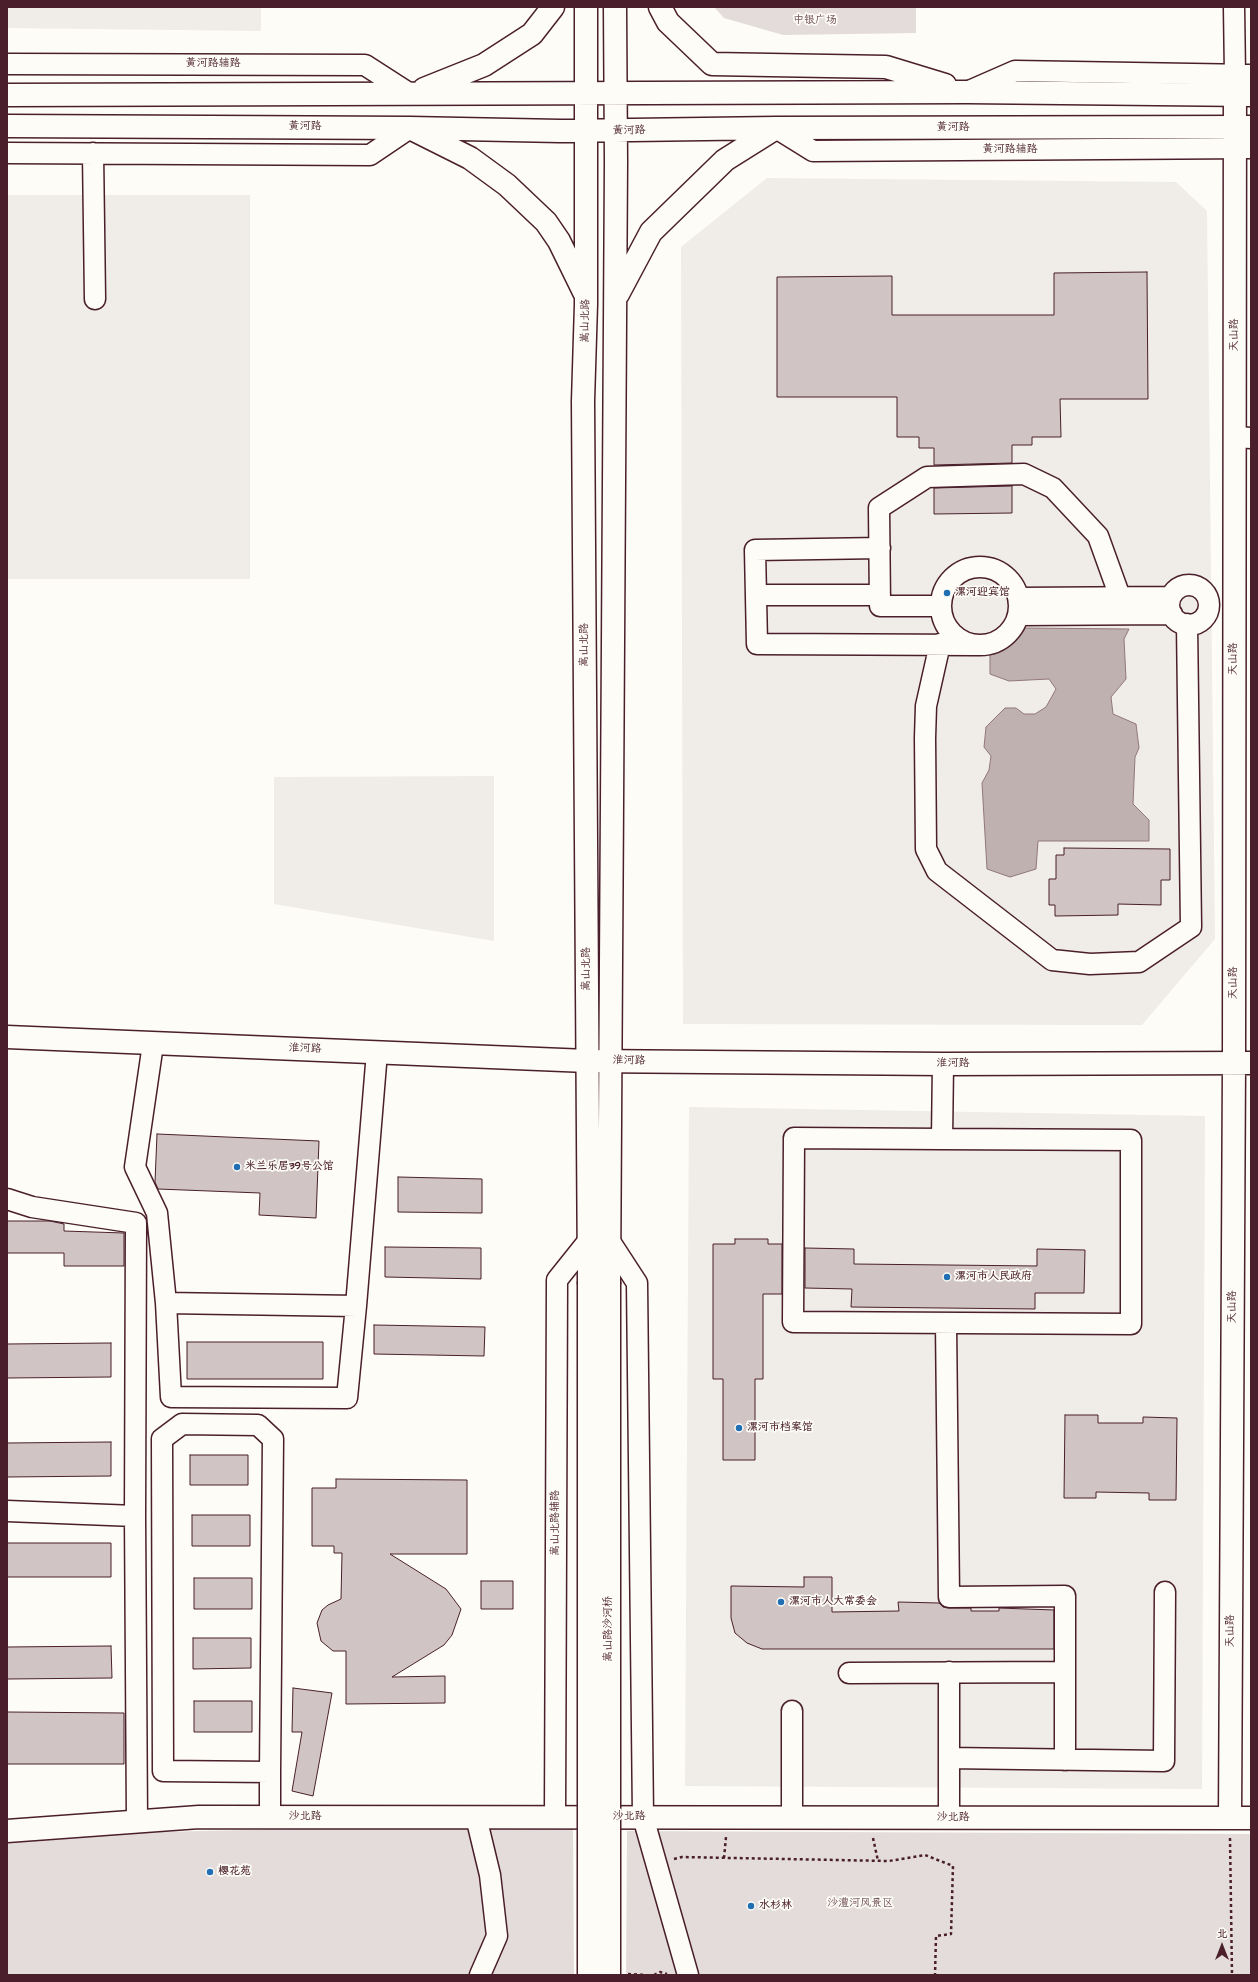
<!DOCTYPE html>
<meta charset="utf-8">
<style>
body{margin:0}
#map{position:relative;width:1258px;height:1982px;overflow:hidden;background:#fdfcf7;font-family:"Architects Daughter","LXGW WenKai TC",sans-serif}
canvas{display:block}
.frame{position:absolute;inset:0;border:8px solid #4a1f2b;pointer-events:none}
.north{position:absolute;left:1202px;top:1926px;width:40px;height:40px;-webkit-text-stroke:3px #fdfcf7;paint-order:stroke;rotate:0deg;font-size:11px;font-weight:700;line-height:16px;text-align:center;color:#4a1f2b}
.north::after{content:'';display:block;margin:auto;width:14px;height:18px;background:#4a1f2b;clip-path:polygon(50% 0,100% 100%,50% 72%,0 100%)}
</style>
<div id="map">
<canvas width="1258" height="1982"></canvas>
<div class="frame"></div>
<div class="north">北</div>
</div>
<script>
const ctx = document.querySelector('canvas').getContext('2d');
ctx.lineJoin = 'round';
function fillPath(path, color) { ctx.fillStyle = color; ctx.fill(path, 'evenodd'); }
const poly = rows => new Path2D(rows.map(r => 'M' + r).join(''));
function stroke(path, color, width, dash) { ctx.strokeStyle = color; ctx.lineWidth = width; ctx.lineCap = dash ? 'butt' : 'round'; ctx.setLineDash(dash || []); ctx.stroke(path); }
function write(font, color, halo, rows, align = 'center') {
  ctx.font = font + ' "Architects Daughter","LXGW WenKai TC",sans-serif'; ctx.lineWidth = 3.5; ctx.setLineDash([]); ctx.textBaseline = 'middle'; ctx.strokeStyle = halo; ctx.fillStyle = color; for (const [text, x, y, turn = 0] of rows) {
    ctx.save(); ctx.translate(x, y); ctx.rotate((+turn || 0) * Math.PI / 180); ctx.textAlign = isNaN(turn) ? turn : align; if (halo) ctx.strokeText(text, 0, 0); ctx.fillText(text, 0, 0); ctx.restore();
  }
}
fillPath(poly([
 [7,7,261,7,261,31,7,28],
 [767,178,1176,182,1207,211,1215,939,1142,1025,683,1024,681,247],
 [7,195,250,195,250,579,7,579],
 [494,776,494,941,274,904,274,777],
 [689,1107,1205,1116,1202,1789,685,1786]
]), '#f0ece8');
fillPath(poly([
 [714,7,916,7,916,33,783,35,724,18],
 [573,1826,574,1975,7,1975,7,1838,113,1833,294,1829],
 [627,1831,1251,1834,1251,1975,626,1975]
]), '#e3dcda');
const water = poly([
 [1022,628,1129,629,1124,639,1126,679,1111,697,1113,714,1136,724,1139,748,1135,757,1133,804,1149,820,1149,841,1038,841,1036,869,1010,877,987,869,982,783,989,770,991,756,984,747,986,727,1005,708,1016,708,1024,714,1035,714,1046,707,1056,689,1049,679,1009,681,990,674,990,648,1010,641,1022,628]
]);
fillPath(water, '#c0b1b1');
stroke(water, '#91777b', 1);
const building = poly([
 [1147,272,1148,399,1060,399,1061,437,1032,437,1032,445,1012,445,1012,463,934,465,934,448,919,448,919,437,897,437,897,397,777,397,777,277,892,276,892,315,1054,315,1054,273,1147,272],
 [1012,486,1012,513,934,514,934,488,1012,486],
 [1064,848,1170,849,1170,880,1161,880,1161,905,1118,904,1118,915,1055,916,1055,905,1049,905,1049,879,1056,879,1056,855,1064,855,1064,848],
 [157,1134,319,1141,316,1218,259,1215,260,1193,158,1189,155,1182,157,1134],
 [398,1177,482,1179,482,1213,398,1212,398,1177],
 [7,1221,50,1221,64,1224,64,1231,124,1233,124,1266,64,1266,64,1253,7,1253,7,1221],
 [735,1239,768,1239,768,1244,782,1244,782,1294,763,1294,763,1379,755,1379,755,1460,723,1460,723,1379,713,1379,713,1244,735,1244,735,1239],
 [385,1247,481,1248,481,1279,385,1277,385,1247],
 [805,1248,854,1249,854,1264,1037,1266,1037,1249,1085,1250,1084,1293,1035,1293,1035,1309,851,1307,852,1289,805,1288,805,1248],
 [374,1325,485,1327,484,1356,374,1354,374,1325],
 [187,1342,323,1342,323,1379,187,1379,187,1342],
 [111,1343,111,1377,7,1378,7,1344,111,1343],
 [1065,1415,1098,1415,1098,1423,1143,1423,1143,1417,1177,1418,1176,1500,1149,1500,1149,1493,1096,1492,1096,1498,1064,1498,1065,1415],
 [111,1442,111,1476,7,1477,7,1443,111,1442],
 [190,1455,248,1455,248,1485,190,1485,190,1455],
 [336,1479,467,1480,467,1554,390,1554,446,1589,461,1609,452,1635,444,1645,392,1677,445,1676,445,1703,346,1704,346,1651,333,1651,321,1641,317,1623,322,1610,328,1605,341,1599,342,1553,334,1553,334,1546,312,1546,312,1488,336,1488,336,1479],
 [192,1515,250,1515,250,1546,192,1546,192,1515],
 [7,1543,111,1543,111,1577,7,1577,7,1543],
 [804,1577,832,1577,832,1612,899,1611,898,1602,939,1603,943,1607,949,1608,971,1608,971,1611,999,1611,999,1608,1054,1610,1054,1649,762,1649,747,1643,735,1633,731,1618,731,1586,804,1587,804,1577],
 [194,1578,252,1578,252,1609,194,1609,194,1578],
 [481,1581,513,1581,513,1609,481,1609,481,1581],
 [193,1638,251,1638,251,1668,193,1669,193,1638],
 [111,1646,112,1678,7,1679,7,1647,111,1646],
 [293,1688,332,1693,313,1796,292,1791,302,1732,292,1732,293,1688],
 [194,1701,252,1701,252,1732,194,1732,194,1701],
 [7,1712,124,1713,124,1764,7,1764,7,1712]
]);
fillPath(building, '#d0c5c4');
stroke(building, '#4a1f2b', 1);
const minor = poly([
 [1234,7,1235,75],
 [7,64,365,65,410,94],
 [967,92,1015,71,1251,75],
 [776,128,813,151,1251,148],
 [7,153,370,155,410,128],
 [93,153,95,299],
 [1235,437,1251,438],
 [880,548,755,550,757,644,975,645],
 '941 606a39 39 0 1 1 78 0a39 39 0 1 1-78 0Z',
 '1169 605a20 20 0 1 1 40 0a20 20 0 1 1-40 0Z',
 [756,595,880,595],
 [1019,598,1170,597],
 [941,606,880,606,879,508,927,477,1024,474,1053,488,1098,536,1120,597],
 [1018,615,1172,614],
 [940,644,926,706,925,738,926,849,937,871,1052,960,1090,964,1139,962,1191,927,1187,624],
 [153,1044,135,1167,157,1213,166,1303,356,1306,377,1052],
 [942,1139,794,1138,793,1322,1131,1324,1131,1140,942,1139,943,1064],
 [7,1199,32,1207,136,1223,135,1516,137,1822],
 [609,1240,637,1283,643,1817,688,1975],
 [166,1303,171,1397,347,1398,356,1306],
 [7,1511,135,1516],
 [949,1672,949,1818],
 [1065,1672,1065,1760],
 [849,1673,1065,1672,1065,1596,949,1597,946,1323],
 [792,1711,792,1818],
 [949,1758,1164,1761,1165,1592],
 [270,1817,270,1772,273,1439,258,1425,182,1424,162,1439,163,1771,270,1772],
 [476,1817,490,1875,497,1936,480,1975],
 [555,1817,557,1280,589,1240]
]);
const tertiary = poly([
 [7,1037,587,1061,943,1064,1251,1063],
 [1230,1818,1234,1064,1235,75],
 [7,1831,199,1817,1251,1818]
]);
const secondary = poly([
 [586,7,586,304,583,401,589,1282],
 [660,7,668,22,712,64,886,67,945,85],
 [424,89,484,65,532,34,553,7],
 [7,95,967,92,1251,95],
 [7,126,410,128,560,131,776,128,1251,127],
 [414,130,470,158,507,185,546,222,559,241,584,292],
 [618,294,651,232,725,160,776,128],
 [609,1282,616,162,615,7]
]);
stroke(minor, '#4a1f2b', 23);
stroke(tertiary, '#4a1f2b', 25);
stroke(secondary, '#4a1f2b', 25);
stroke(poly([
 [873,1838,878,1861],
 [1230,1838,1232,1975],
 [724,1858,726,1837],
 [674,1859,682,1857,889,1861,925,1855,953,1866,951,1934,936,1936,935,1975],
 [628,1974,646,1975],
 [654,1975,660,1972,667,1974]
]), '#4a1f2b', 2.5, [3, 3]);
stroke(minor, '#fdfcf7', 20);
stroke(tertiary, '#fdfcf7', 22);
stroke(secondary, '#fdfcf7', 22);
const secondaryBridge = poly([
 [589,1282,589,1975],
 [609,1282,609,1975]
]);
stroke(secondaryBridge, '#4a1f2b', 25, []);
stroke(secondaryBridge, '#fdfcf7', 22);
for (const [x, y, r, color] of [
 [947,593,4,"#1f6fb2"],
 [237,1167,4,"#1f6fb2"],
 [947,1277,4,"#1f6fb2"],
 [739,1428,4,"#1f6fb2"],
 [781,1602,4,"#1f6fb2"],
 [210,1872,4,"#1f6fb2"],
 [751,1906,4,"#1f6fb2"]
]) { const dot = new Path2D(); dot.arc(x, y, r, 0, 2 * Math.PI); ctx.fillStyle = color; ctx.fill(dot); stroke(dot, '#fdfcf7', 1.5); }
write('11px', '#704e57', '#fdfcf7', [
 ["中银广场",815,21],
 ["沙澧河风景区",860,1904]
]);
write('11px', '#4a1f2b', '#fdfcf7', [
 ["黄河路辅路",213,64],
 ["黄河路",305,127],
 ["黄河路",953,128],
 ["黄河路",629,131,-1],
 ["黄河路辅路",1010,150],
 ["嵩山北路",586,321,-89],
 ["天山路",1235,335,-90],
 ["嵩山北路",585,645,-90],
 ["天山路",1234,659,-90],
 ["嵩山北路",587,969,-90],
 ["天山路",1234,983,-90],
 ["淮河路",305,1049,2],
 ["淮河路",629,1061,1],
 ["淮河路",953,1064],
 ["天山路",1233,1307,-90],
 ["嵩山北路辅路",556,1523,-90],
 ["嵩山路沙河桥",609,1629,-90],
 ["天山路",1231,1631,-90],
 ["沙北路",305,1817],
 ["沙北路",629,1817],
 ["沙北路",953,1818]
]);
write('bold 11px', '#4a1f2b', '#fdfcf7', [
 ["漯河迎宾馆",955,593],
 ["米兰乐居39号公馆",245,1167],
 ["漯河市人民政府",955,1277],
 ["漯河市档案馆",747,1428],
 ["漯河市人大常委会",789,1602],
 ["樱花苑",218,1872],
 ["水杉林",759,1906]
], 'left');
</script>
